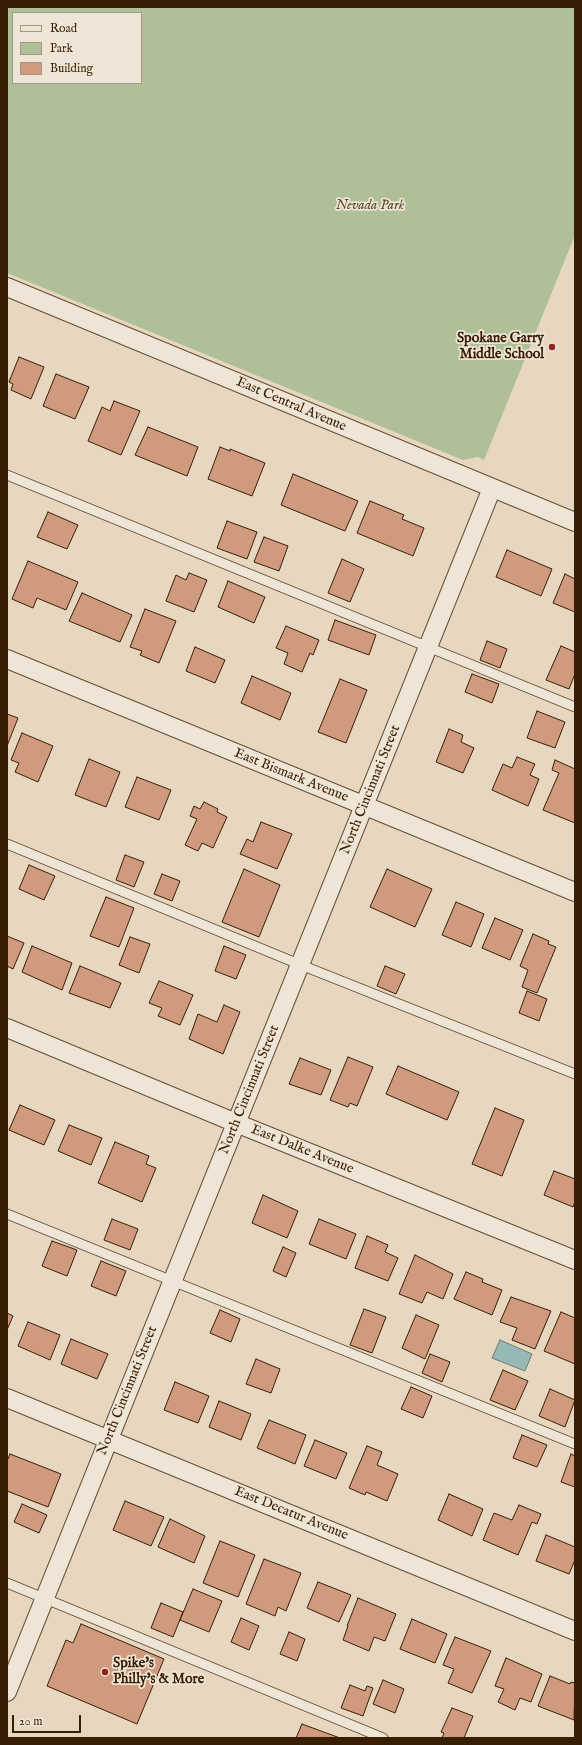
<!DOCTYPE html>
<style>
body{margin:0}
#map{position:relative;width:582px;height:1745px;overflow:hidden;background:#e7d7c0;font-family:"IM FELL English",serif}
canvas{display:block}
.frame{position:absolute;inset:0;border:8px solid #381f03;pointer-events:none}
.legend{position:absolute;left:12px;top:12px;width:130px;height:72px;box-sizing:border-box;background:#efe5d6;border:1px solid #a69682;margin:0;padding:5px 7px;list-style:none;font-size:12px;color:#381f03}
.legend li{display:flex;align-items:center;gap:8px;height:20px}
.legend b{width:20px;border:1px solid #a69682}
.scale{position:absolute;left:12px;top:1715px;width:69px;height:18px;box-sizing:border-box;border:2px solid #381f03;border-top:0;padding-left:5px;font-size:12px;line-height:14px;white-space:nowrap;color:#381f03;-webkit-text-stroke:3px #efe5d6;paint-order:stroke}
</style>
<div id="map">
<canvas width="582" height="1745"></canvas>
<div class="frame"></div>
<ul class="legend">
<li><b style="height:5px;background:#efe5d6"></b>Road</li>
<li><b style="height:11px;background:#afbf98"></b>Park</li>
<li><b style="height:11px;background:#d09a7f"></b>Building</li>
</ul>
<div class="scale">20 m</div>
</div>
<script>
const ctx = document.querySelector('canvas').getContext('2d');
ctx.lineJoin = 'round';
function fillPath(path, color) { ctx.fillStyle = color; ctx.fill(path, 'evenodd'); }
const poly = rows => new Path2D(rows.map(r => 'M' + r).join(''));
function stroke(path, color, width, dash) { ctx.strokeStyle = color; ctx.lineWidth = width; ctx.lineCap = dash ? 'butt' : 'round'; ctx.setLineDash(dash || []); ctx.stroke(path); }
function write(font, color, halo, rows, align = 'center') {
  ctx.font = font + ' "IM FELL English",serif'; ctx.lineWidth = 3.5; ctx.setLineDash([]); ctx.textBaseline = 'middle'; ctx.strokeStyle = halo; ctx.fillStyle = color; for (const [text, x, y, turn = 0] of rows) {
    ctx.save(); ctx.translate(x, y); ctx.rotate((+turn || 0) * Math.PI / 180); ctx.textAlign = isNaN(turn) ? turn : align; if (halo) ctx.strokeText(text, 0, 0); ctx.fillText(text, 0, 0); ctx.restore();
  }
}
fillPath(poly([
 [7,7,575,7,575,235,484,460,478,457,463,460,7,273],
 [13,13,141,13,141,83,13,83]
]), '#afbf98');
const water = poly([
 [500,1340,532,1354,525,1371,492,1358,500,1340]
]);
fillPath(water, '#97b9b6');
stroke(water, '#717b6e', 1);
const building = poly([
 [19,357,44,367,31,399,11,390,13,384,9,382,19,357],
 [56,374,89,387,75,419,43,406,56,374],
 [114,401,140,411,121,455,88,441,102,407,110,411,114,401],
 [148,427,198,447,187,476,135,455,148,427],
 [220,447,230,451,230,449,265,463,252,496,208,479,220,447],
 [293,474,358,501,345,531,281,505,293,474],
 [370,501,404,515,402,519,424,528,413,556,357,533,370,501],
 [48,512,78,525,67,549,37,537,48,512],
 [227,521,257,532,247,559,217,548,227,521],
 [264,537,288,546,279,571,254,562,264,537],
 [507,550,552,569,541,596,496,577,507,550],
 [342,559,364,569,350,602,328,593,342,559],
 [28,561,78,582,66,610,37,598,33,608,12,599,28,561],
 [189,573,207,580,194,612,166,601,176,575,186,580,189,573],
 [565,574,575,579,575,612,553,603,565,574],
 [228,581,265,597,254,623,218,607,228,581],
 [82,593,132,615,120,642,69,621,82,593],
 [145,609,176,621,159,663,140,655,142,651,130,647,145,609],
 [335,620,376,635,369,655,328,640,335,620],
 [286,626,319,640,313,655,310,653,302,672,284,664,288,653,276,648,286,626],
 [487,641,507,649,500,668,480,660,487,641],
 [561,646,575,652,575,674,569,689,546,680,561,646],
 [195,647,225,660,215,683,186,671,195,647],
 [472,674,499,684,492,703,465,692,472,674],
 [252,676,291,693,280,720,241,703,252,676],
 [340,679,367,690,346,743,318,732,340,679],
 [537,711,565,722,555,748,527,738,537,711],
 [7,714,18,718,7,746,7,714],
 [449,729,463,735,461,742,474,748,463,773,436,762,449,729],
 [22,733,53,746,38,782,15,772,19,763,11,760,22,733],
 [517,757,535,764,530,775,539,779,528,806,492,790,503,764,512,768,517,757],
 [89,759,120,772,106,807,75,795,89,759],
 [555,760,575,769,575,823,543,810,559,773,552,770,555,760],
 [137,777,171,790,159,820,125,807,137,777],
 [204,802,218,809,217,812,227,817,213,848,202,843,198,851,185,845,197,819,190,816,194,806,200,809,204,802],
 [261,822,292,834,277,869,240,854,247,839,253,842,261,822],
 [125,855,144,862,134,887,116,880,125,855],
 [29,865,55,876,44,900,19,889,29,865],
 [244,869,280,885,259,937,222,922,244,869],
 [387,869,432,889,415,927,370,907,387,869],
 [162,874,180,881,172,901,154,894,162,874],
 [106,897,134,908,119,947,90,936,106,897],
 [456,902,484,914,471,947,442,935,456,902],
 [495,918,523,930,510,960,482,948,495,918],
 [533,934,549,941,548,944,556,947,537,993,522,987,528,970,520,966,533,934],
 [7,936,24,943,13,969,7,966,7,936],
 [130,937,150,944,139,973,119,965,130,937],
 [32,946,72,963,62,990,22,972,32,946],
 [224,946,246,955,236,979,215,971,224,946],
 [80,966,121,983,110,1008,69,993,80,966],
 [385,966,405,974,396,994,377,986,385,966],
 [159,981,193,995,180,1025,158,1016,162,1008,149,1003,159,981],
 [527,991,547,999,539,1021,519,1013,527,991],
 [224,1005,240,1012,223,1054,189,1039,198,1014,217,1022,224,1005],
 [348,1057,373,1067,357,1106,350,1103,348,1107,330,1100,348,1057],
 [300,1058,331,1070,321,1095,289,1084,300,1058],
 [398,1066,459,1092,447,1120,386,1094,398,1066],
 [20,1105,55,1120,44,1145,9,1130,20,1105],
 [495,1108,524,1120,502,1176,472,1164,495,1108],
 [69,1125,102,1138,91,1165,58,1151,69,1125],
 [115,1142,149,1156,146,1164,156,1168,142,1202,98,1183,115,1142],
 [554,1171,575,1179,575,1202,573,1207,544,1195,554,1171],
 [263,1195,298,1211,287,1238,252,1223,263,1195],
 [112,1219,138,1229,130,1250,104,1240,112,1219],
 [319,1219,356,1234,346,1259,309,1244,319,1219],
 [367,1236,388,1245,385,1252,398,1258,388,1281,355,1268,367,1236],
 [52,1241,77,1250,67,1276,42,1266,52,1241],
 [283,1247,296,1253,286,1277,273,1271,283,1247],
 [415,1255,453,1274,443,1299,427,1292,422,1303,399,1294,415,1255],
 [101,1261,126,1271,116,1296,91,1286,101,1261],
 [466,1272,483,1279,482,1282,502,1290,492,1315,454,1299,466,1272],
 [511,1297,551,1311,535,1349,512,1340,517,1328,500,1322,511,1297],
 [364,1309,386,1317,372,1353,350,1345,364,1309],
 [220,1310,240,1319,231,1342,210,1333,220,1310],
 [561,1312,575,1318,575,1364,544,1351,561,1312],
 [7,1313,13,1316,7,1330,7,1313],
 [416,1315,439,1325,425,1359,402,1348,416,1315],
 [28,1322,60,1335,50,1360,18,1346,28,1322],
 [71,1339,108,1354,97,1379,61,1364,71,1339],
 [430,1354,450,1362,442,1382,422,1373,430,1354],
 [256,1359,280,1369,271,1393,246,1384,256,1359],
 [503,1370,528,1381,515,1410,490,1400,503,1370],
 [175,1382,209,1396,198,1423,164,1410,175,1382],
 [411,1387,432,1396,423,1418,401,1409,411,1387],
 [550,1389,575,1400,565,1427,539,1416,550,1389],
 [219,1401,251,1414,241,1440,209,1427,219,1401],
 [269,1420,306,1435,295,1464,257,1448,269,1420],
 [522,1435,547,1445,537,1467,513,1458,522,1435],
 [315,1440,347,1453,336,1479,304,1466,315,1440],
 [367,1446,382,1452,377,1465,398,1474,387,1501,366,1492,365,1495,349,1488,367,1446],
 [10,1454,61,1474,48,1507,7,1491,7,1461,10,1454],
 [571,1454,575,1456,575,1487,561,1482,571,1454],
 [449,1494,483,1509,472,1536,438,1520,449,1494],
 [125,1501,164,1517,151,1546,113,1530,125,1501],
 [22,1504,47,1515,39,1533,14,1522,22,1504],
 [519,1505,541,1514,537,1524,532,1522,518,1555,483,1540,494,1513,512,1520,519,1505],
 [170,1519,205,1536,194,1563,158,1547,170,1519],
 [546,1535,575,1547,575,1560,569,1574,536,1561,546,1535],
 [220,1541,255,1555,238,1597,203,1583,220,1541],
 [264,1559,301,1573,286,1611,278,1607,275,1616,246,1604,264,1559],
 [318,1582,351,1595,339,1622,307,1608,318,1582],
 [193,1589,222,1601,209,1632,180,1620,193,1589],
 [358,1598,396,1614,385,1641,374,1637,369,1651,343,1640,348,1626,347,1626,358,1598],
 [161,1603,183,1612,173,1637,151,1628,161,1603],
 [241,1618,259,1626,249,1650,231,1642,241,1618],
 [412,1619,447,1634,435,1663,400,1649,412,1619],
 [81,1624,164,1659,137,1724,47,1686,66,1640,73,1643,81,1624],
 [289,1632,305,1639,297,1661,280,1654,289,1632],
 [455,1637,491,1651,472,1693,448,1683,454,1669,443,1665,455,1637],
 [506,1658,542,1674,531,1702,520,1698,515,1710,498,1702,504,1689,495,1686,506,1658],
 [550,1676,570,1684,571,1682,575,1683,574,1720,538,1706,550,1676],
 [383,1680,404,1689,395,1713,373,1704,383,1680],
 [350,1685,365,1691,367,1686,373,1688,363,1716,341,1708,350,1685],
 [452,1708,473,1716,464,1738,442,1738,444,1733,441,1732,452,1708],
 [302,1724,340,1738,296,1738,302,1724]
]);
fillPath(building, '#d09a7f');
stroke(building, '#381f03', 1);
const service = poly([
 [7,475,575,707],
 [7,844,301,965,575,1074],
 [7,1214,575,1444],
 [7,1583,383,1738]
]);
const minor = poly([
 [7,287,575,522],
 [7,659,575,892],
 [7,1028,236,1123,575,1260],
 [7,1398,575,1631],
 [7,1692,492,488]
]);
stroke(service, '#644d32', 11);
stroke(minor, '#644d32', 20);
stroke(service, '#efe5d6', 9);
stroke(minor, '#efe5d6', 18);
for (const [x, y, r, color] of [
 [552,347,4,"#8f2418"],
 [105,1672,4,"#8f2418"]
]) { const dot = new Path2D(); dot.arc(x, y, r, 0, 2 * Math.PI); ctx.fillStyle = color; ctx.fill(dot); stroke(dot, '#efe5d6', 1.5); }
write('italic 14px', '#564728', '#efe5d6', [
 ["Nevada Park",370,206]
]);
write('bold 14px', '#381f03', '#efe5d6', [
 ["Spokane Garry",544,339],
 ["Middle School",544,355],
 ["Spike's",113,1664,"left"],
 ["Philly's & More",113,1680,"left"]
], 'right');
write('14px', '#381f03', '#efe5d6', [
 ["East Central Avenue",291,405,23],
 ["East Bismark Avenue",291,776,22],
 ["North Cincinnati Street",371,790,-68],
 ["North Cincinnati Street",250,1090,-68],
 ["East Dalke Avenue",302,1150,22],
 ["North Cincinnati Street",128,1391,-68],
 ["East Decatur Avenue",291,1514,22]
]);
</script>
